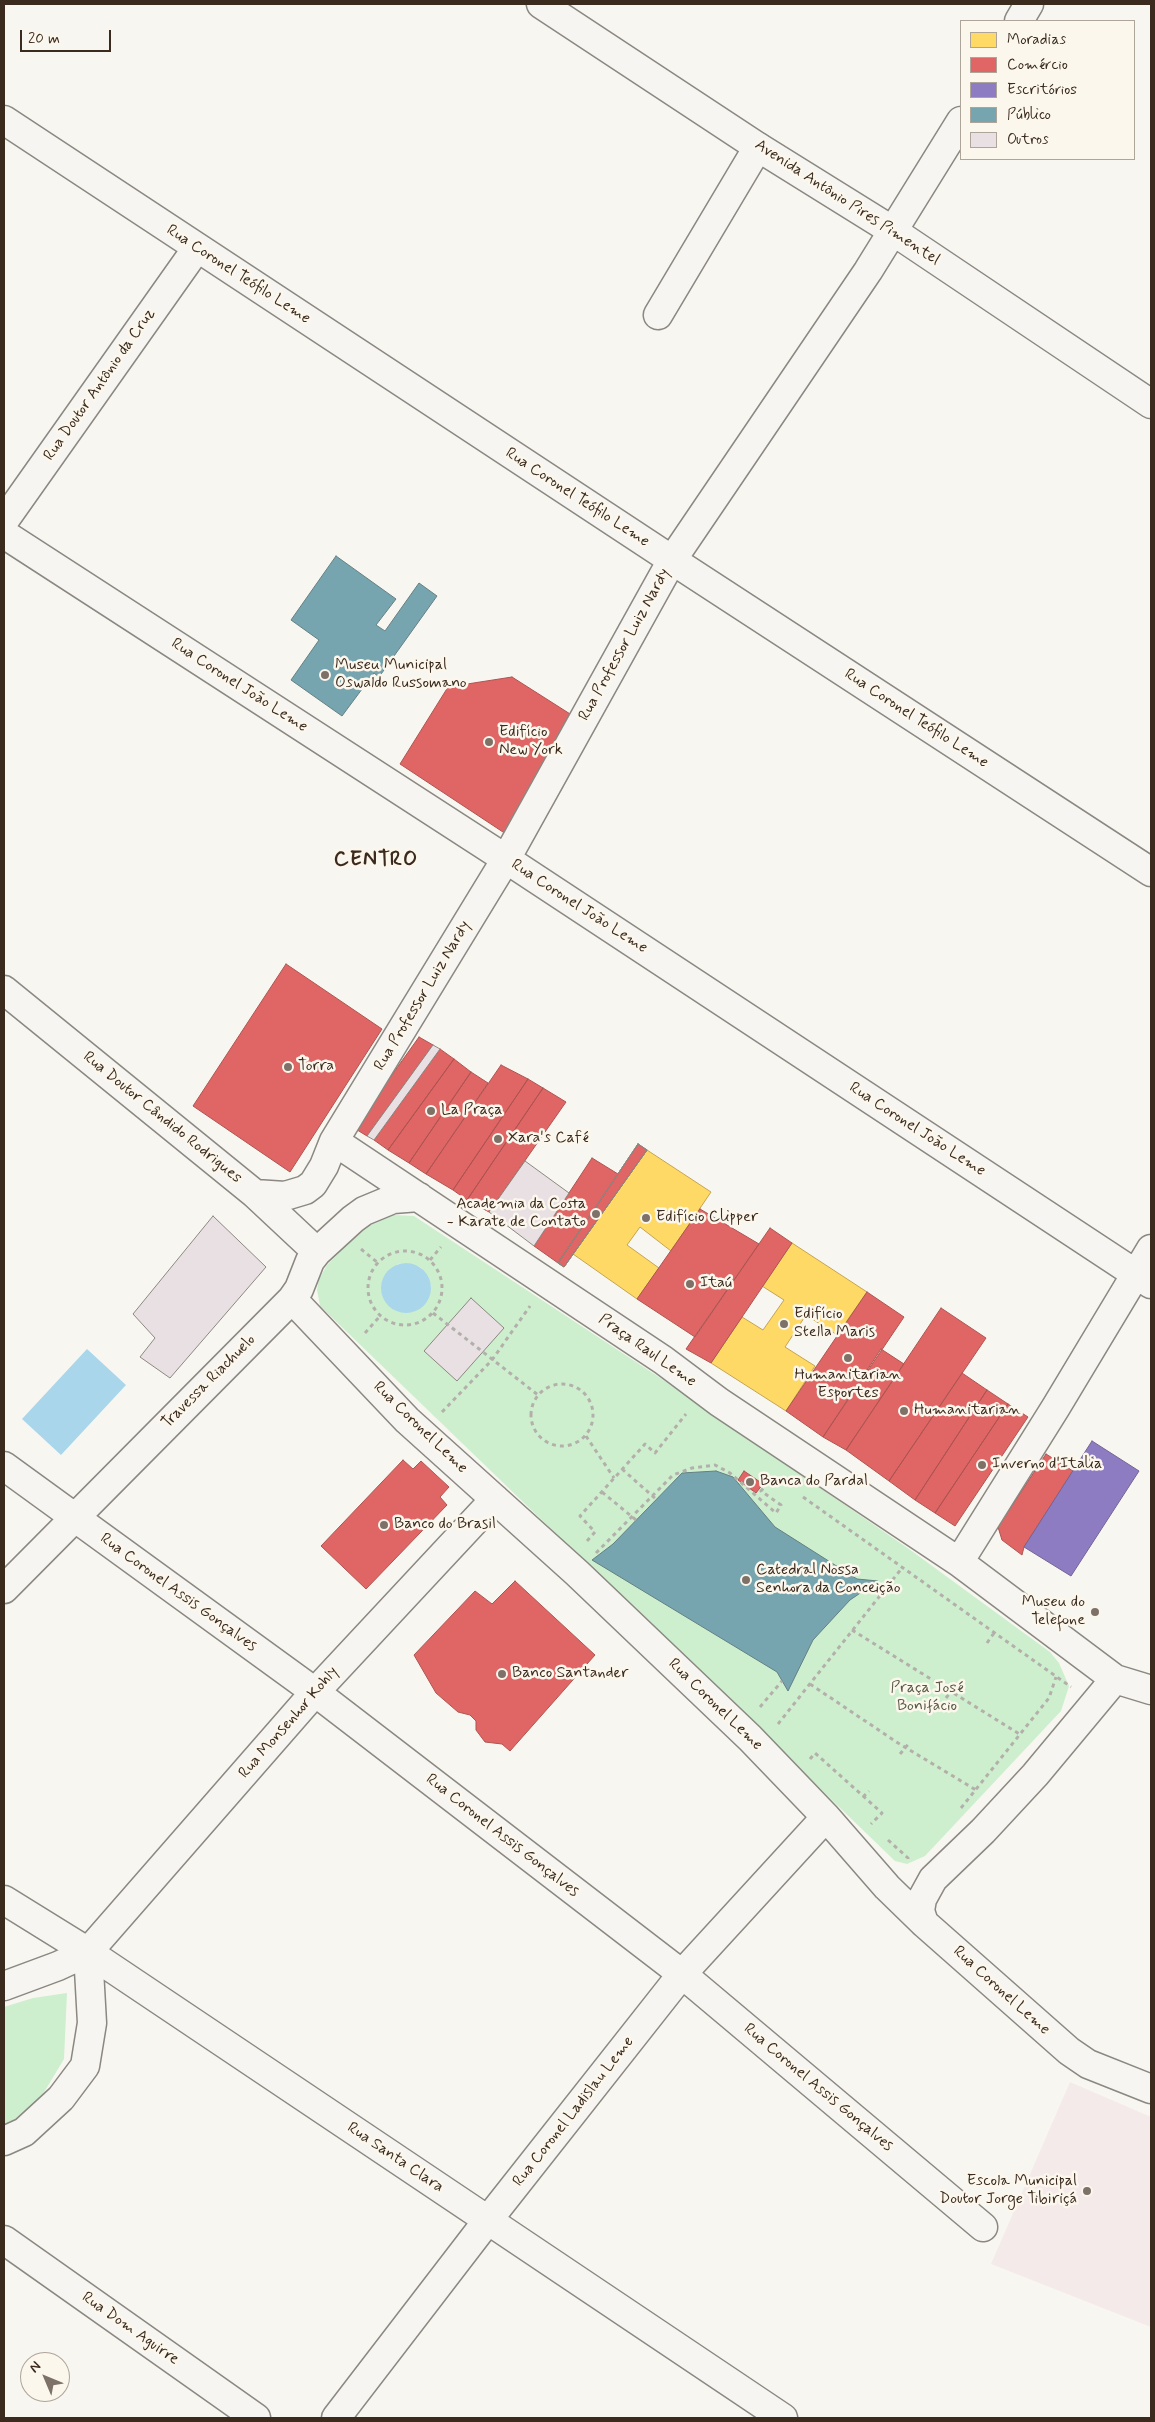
<!DOCTYPE html>
<meta charset="utf-8">
<style>
body{margin:0}
#map{position:relative;width:1155px;height:2422px;overflow:hidden;background:#f8f6f0;font-family:Mynerve,sans-serif}
canvas{display:block}
.frame{position:absolute;inset:0;border:5px solid #3b2a1e;pointer-events:none}
.legend{position:absolute;left:960px;top:20px;width:175px;height:140px;box-sizing:border-box;background:#fbf7ec;border:1px solid #aea59a;margin:0;padding:6px 9px;list-style:none;font-size:15px;color:#3b2a1e}
.legend li{display:flex;align-items:center;gap:10px;height:25px}
.legend b{width:25px;border:1px solid #aea59a}
.north{position:absolute;left:20px;top:2352px;width:50px;height:50px;box-sizing:border-box;background:#fbf7ec;border:1px solid #aea59a;border-radius:50%;rotate:315deg;font-size:14px;font-weight:700;line-height:20px;text-align:center;color:#3b2a1e}
.north::after{content:'';display:block;margin:auto;width:18px;height:22px;background:#7d7168;clip-path:polygon(50% 0,100% 100%,50% 72%,0 100%)}
.scale{position:absolute;left:20px;top:30px;width:91px;height:22px;box-sizing:border-box;border:2px solid #3b2a1e;border-top:0;padding-left:6px;font-size:15px;line-height:18px;white-space:nowrap;color:#3b2a1e;-webkit-text-stroke:4px #fbf7ec;paint-order:stroke}
</style>
<div id="map">
<canvas width="1155" height="2422"></canvas>
<div class="frame"></div>
<ul class="legend">
<li><b style="height:14px;background:#ffd966"></b>Moradias</li>
<li><b style="height:14px;background:#e06666"></b>Comércio</li>
<li><b style="height:14px;background:#8e7cc3"></b>Escritórios</li>
<li><b style="height:14px;background:#76a5af"></b>Público</li>
<li><b style="height:14px;background:#e9e0e4"></b>Outros</li>
</ul>
<div class="north">N</div>
<div class="scale">20 m</div>
</div>
<script>
const ctx = document.querySelector('canvas').getContext('2d');
ctx.lineJoin = 'round';
function fillPath(path, color) { ctx.fillStyle = color; ctx.fill(path, 'evenodd'); }
const poly = rows => new Path2D(rows.map(r => 'M' + r).join(''));
function stroke(path, color, width, dash) { ctx.strokeStyle = color; ctx.lineWidth = width; ctx.lineCap = dash ? 'butt' : 'round'; ctx.setLineDash(dash || []); ctx.stroke(path); }
function write(font, color, halo, rows, align = 'center') {
  ctx.font = font + ' Mynerve,sans-serif'; ctx.lineWidth = 5; ctx.setLineDash([]); ctx.textBaseline = 'middle'; ctx.strokeStyle = halo; ctx.fillStyle = color; for (const [text, x, y, turn = 0] of rows) {
    ctx.save(); ctx.translate(x, y); ctx.rotate((+turn || 0) * Math.PI / 180); ctx.textAlign = isNaN(turn) ? turn : align; if (halo) ctx.strokeText(text, 0, 0); ctx.fillText(text, 0, 0); ctx.restore();
  }
}
fillPath(poly([
 [1070,2082,1151,2117,1151,2327,991,2264]
]), '#f5eaea');
fillPath(poly([
 [394,1215,414,1216,668,1383,909,1549,1050,1652,1059,1663,1069,1686,1061,1711,925,1856,907,1864,895,1861,320,1306,317,1290,319,1279,327,1265,364,1228],
 [405,1263,420,1267,426,1273,431,1287,426,1302,412,1312,386,1274,398,1264],
 [67,1993,64,2059,34,2109,4,2129,4,2007,33,1998]
]), '#ceefce');
fillPath(poly([
 '381 1288a25 25 0 1 1 50 0a25 25 0 1 1-50 0Z',
 [87,1349,126,1385,61,1455,22,1419]
]), '#a9d6ea');
const homes = poly([
 [647,1150,711,1192,671,1251,640,1227,627,1245,659,1268,637,1299,573,1254,647,1150],
 [792,1243,867,1292,837,1335,806,1315,785,1347,815,1366,786,1411,711,1363,742,1317,763,1330,784,1300,762,1286,792,1243]
]);
fillPath(homes, '#ffd966');
stroke(homes, '#c4a450', 1);
const shops = poly([
 [512,677,578,719,506,834,400,764,448,687,512,677],
 [286,964,382,1029,290,1172,193,1106,286,964],
 [419,1037,433,1045,367,1136,354,1128,419,1037],
 [440,1049,454,1059,388,1150,374,1140,440,1049],
 [454,1059,471,1072,409,1163,388,1150,454,1059],
 [501,1065,528,1079,453,1190,426,1174,501,1065],
 [471,1072,488,1083,426,1174,409,1163,471,1072],
 [528,1079,543,1088,467,1200,453,1190,528,1079],
 [543,1088,566,1102,489,1212,467,1200,543,1088],
 [638,1144,647,1150,564,1267,558,1263,638,1144],
 [592,1158,618,1174,558,1263,534,1246,592,1158],
 [700,1209,759,1244,695,1337,637,1299,700,1209],
 [770,1228,792,1243,711,1363,686,1349,770,1228],
 [867,1292,904,1317,823,1437,786,1411,867,1292],
 [941,1308,986,1338,889,1481,846,1450,941,1308],
 [881,1349,904,1364,846,1450,823,1437,881,1349],
 [962,1373,987,1390,915,1500,889,1481,962,1373],
 [987,1390,1008,1404,935,1513,915,1500,987,1390],
 [1008,1404,1028,1417,955,1526,935,1513,1008,1404],
 [1046,1454,1073,1471,1024,1547,1022,1555,1002,1540,998,1527,1046,1454],
 [403,1460,413,1469,421,1461,449,1487,440,1497,447,1505,366,1589,321,1546,403,1460],
 [744,1471,763,1484,756,1493,738,1480,744,1471],
 [515,1581,595,1655,510,1751,502,1744,485,1742,476,1730,476,1721,470,1715,458,1712,436,1693,414,1655,475,1591,492,1604,515,1581]
]);
fillPath(shops, '#e06666');
stroke(shops, '#ae5450', 1);
const offices = poly([
 [1092,1441,1139,1471,1071,1576,1024,1547,1092,1441]
]);
fillPath(offices, '#8e7cc3');
stroke(offices, '#756392', 1);
const public = poly([
 [336,556,396,599,376,625,385,631,419,583,437,596,379,677,374,673,342,716,291,680,319,640,291,620,336,556],
 [716,1471,733,1477,775,1527,857,1579,878,1581,850,1600,813,1640,788,1691,777,1672,592,1560,613,1544,682,1473,716,1471]
]);
fillPath(public, '#76a5af');
stroke(public, '#648084', 1);
const building = poly([
 [433,1045,440,1049,374,1140,367,1136,433,1045],
 [638,1144,647,1150,564,1267,558,1263,638,1144],
 [638,1144,647,1150,564,1267,558,1263,638,1144],
 [525,1161,569,1193,534,1246,489,1212,525,1161],
 [213,1216,266,1267,170,1378,140,1357,155,1338,133,1314,213,1216],
 [471,1298,504,1328,457,1381,424,1351,471,1298]
]);
fillPath(building, '#e9e0e4');
stroke(building, '#8b8781', 1);
const minor = poly([
 [1019,21,1029,4],
 [4,120,672,560,1151,872],
 [658,315,758,147],
 [4,521,197,248],
 [4,534,506,859,1151,1284],
 [4,990,255,1194,317,1252],
 [334,1141,663,1360,719,1402,959,1562,1115,1679,1151,1690],
 [255,1194,285,1196,305,1190,313,1184,324,1166,334,1141,506,859,672,560,868,271,961,121],
 [292,1299,407,1420,577,1573,750,1738,826,1817,887,1887,924,1923,1069,2051,1088,2064,1151,2089],
 [4,1466,315,1692,682,1974,983,2227],
 [959,1562,1056,1407,1151,1249],
 [4,1589,292,1299,299,1289,310,1261,317,1252,353,1219,364,1211,393,1199,419,1197],
 [4,1900,88,1952,783,2418],
 [924,1923,920,1911,922,1899,933,1879,983,1831,1035,1775,1115,1679],
 [4,1986,58,1966,88,1952,315,1692,495,1499],
 [4,2141,24,2132,61,2098,85,2066,92,2023,88,1952],
 [4,2240,256,2418],
 [336,2418,488,2220,682,1974,826,1817]
]);
const major = poly([
 [541,4,758,147,893,231,1151,404]
]);
stroke(minor, '#8b8781', 31);
stroke(major, '#8b8781', 31);
stroke(poly([
 [361,1249,378,1263],
 '368 1288a37 37 0 1 1 74 0a37 37 0 1 1-74 0Z',
 [430,1260,441,1247],
 [433,1313,538,1395],
 [365,1333,381,1315],
 '531 1415a31 31 0 1 1 62 0a31 31 0 1 1-62 0Z',
 [442,1412,492,1360,530,1306],
 [586,1436,614,1478],
 [622,1469,657,1500],
 [602,1492,636,1520],
 [803,1497,1071,1687],
 [587,1541,595,1532,580,1516,645,1444,655,1453,686,1414],
 [596,1553,673,1475,692,1468,715,1465,730,1473,776,1513,781,1505,761,1491,774,1475],
 [852,1630,1021,1735],
 [987,1643,994,1633],
 [810,1684,898,1743,976,1790],
 [946,1698,957,1683],
 [760,1707,782,1681],
 [778,1724,902,1568],
 [900,1754,910,1742],
 [810,1759,815,1753,882,1813,871,1824],
 [863,1797,869,1791],
 [961,1808,1049,1698,1056,1677],
 [888,1840,908,1858,908,1862]
]), '#b3b0ac', 3, [4, 4]);
stroke(minor, '#f6f5f1', 28);
stroke(major, '#f6f5f1', 28);
for (const [x, y, r, color] of [
 [325,675,5,"#7d7168"],
 [489,742,5,"#7d7168"],
 [288,1067,5,"#7d7168"],
 [431,1111,5,"#7d7168"],
 [498,1139,5,"#7d7168"],
 [596,1214,5,"#7d7168"],
 [646,1218,5,"#7d7168"],
 [690,1284,5,"#7d7168"],
 [784,1324,5,"#7d7168"],
 [848,1358,5,"#7d7168"],
 [904,1411,5,"#7d7168"],
 [982,1465,5,"#7d7168"],
 [750,1482,5,"#7d7168"],
 [384,1525,5,"#7d7168"],
 [746,1580,5,"#7d7168"],
 [1095,1612,5,"#7d7168"],
 [502,1674,5,"#7d7168"],
 [1087,2191,5,"#7d7168"]
]) { const dot = new Path2D(); dot.arc(x, y, r, 0, 2 * Math.PI); ctx.fillStyle = color; ctx.fill(dot); stroke(dot, '#fbf7ec', 2); }
write('16px', '#3b2a1e', '#fbf7ec', [
 ["Avenida Antônio Pires Pimentel",847,203,33],
 ["Rua Coronel Teófilo Leme",238,275,33],
 ["Rua Doutor Antônio da Cruz",100,385,-55],
 ["Rua Coronel Teófilo Leme",577,498,33],
 ["Rua Professor Luiz Nardy",625,645,-61],
 ["Rua Coronel João Leme",239,686,33],
 ["Rua Coronel Teófilo Leme",916,719,33],
 ["Rua Coronel João Leme",579,907,33],
 ["Rua Professor Luiz Nardy",423,996,-59],
 ["Rua Doutor Cândido Rodrigues",162,1118,39],
 ["Rua Coronel João Leme",917,1130,33],
 ["Praça Raul Leme",647,1351,35],
 ["Travessa Riachuelo",209,1382,-45],
 ["Rua Coronel Leme",420,1428,44],
 ["Rua Coronel Assis Gonçalves",178,1593,36],
 ["Rua Coronel Leme",715,1705,44],
 ["Rua Monsenhor Kohly",289,1723,-49],
 ["Rua Coronel Assis Gonçalves",502,1836,38],
 ["Rua Coronel Leme",1001,1991,42],
 ["Rua Coronel Assis Gonçalves",818,2088,40],
 ["Rua Coronel Ladislau Leme",574,2112,-52],
 ["Rua Santa Clara",395,2158,34],
 ["Rua Dom Aguirre",130,2329,35]
]);
write('16px', '#3b2a1e', '#fbf7ec', [
 ["Museu Municipal",335,666],
 ["Oswaldo Russomano",335,684],
 ["Edifício",499,733],
 ["New York",499,751],
 ["Torra",298,1067],
 ["La Praça",441,1111],
 ["Xara's Café",508,1139],
 ["Academia da Costa",586,1205,"right"],
 ["- Karate de Contato",586,1223,"right"],
 ["Edifício Clipper",656,1218],
 ["Itaú",700,1284],
 ["Edifício",794,1315],
 ["Stella Maris",794,1333],
 ["Humanitarian",848,1376,"center"],
 ["Esportes",848,1394,"center"],
 ["Humanitarian",914,1411],
 ["Inverno d'Italia",992,1465],
 ["Banca do Pardal",760,1482],
 ["Banco do Brasil",394,1525],
 ["Catedral Nossa",756,1571],
 ["Senhora da Conceição",756,1589],
 ["Museu do",1085,1603,"right"],
 ["Telefone",1085,1621,"right"],
 ["Banco Santander",512,1674],
 ["Escola Municipal",1077,2182,"right"],
 ["Doutor Jorge Tibiriçá",1077,2200,"right"]
], 'left');
write('16px', '#575a43', '#fbf7ec', [
 ["Praça José",927,1689],
 ["Bonifácio",927,1707]
]);
ctx.letterSpacing = '1px';
write('bold 21px', '#3b2a1e', '#fbf7ec', [
 ["CENTRO",376,861]
]);
ctx.letterSpacing = '0px';
</script>
